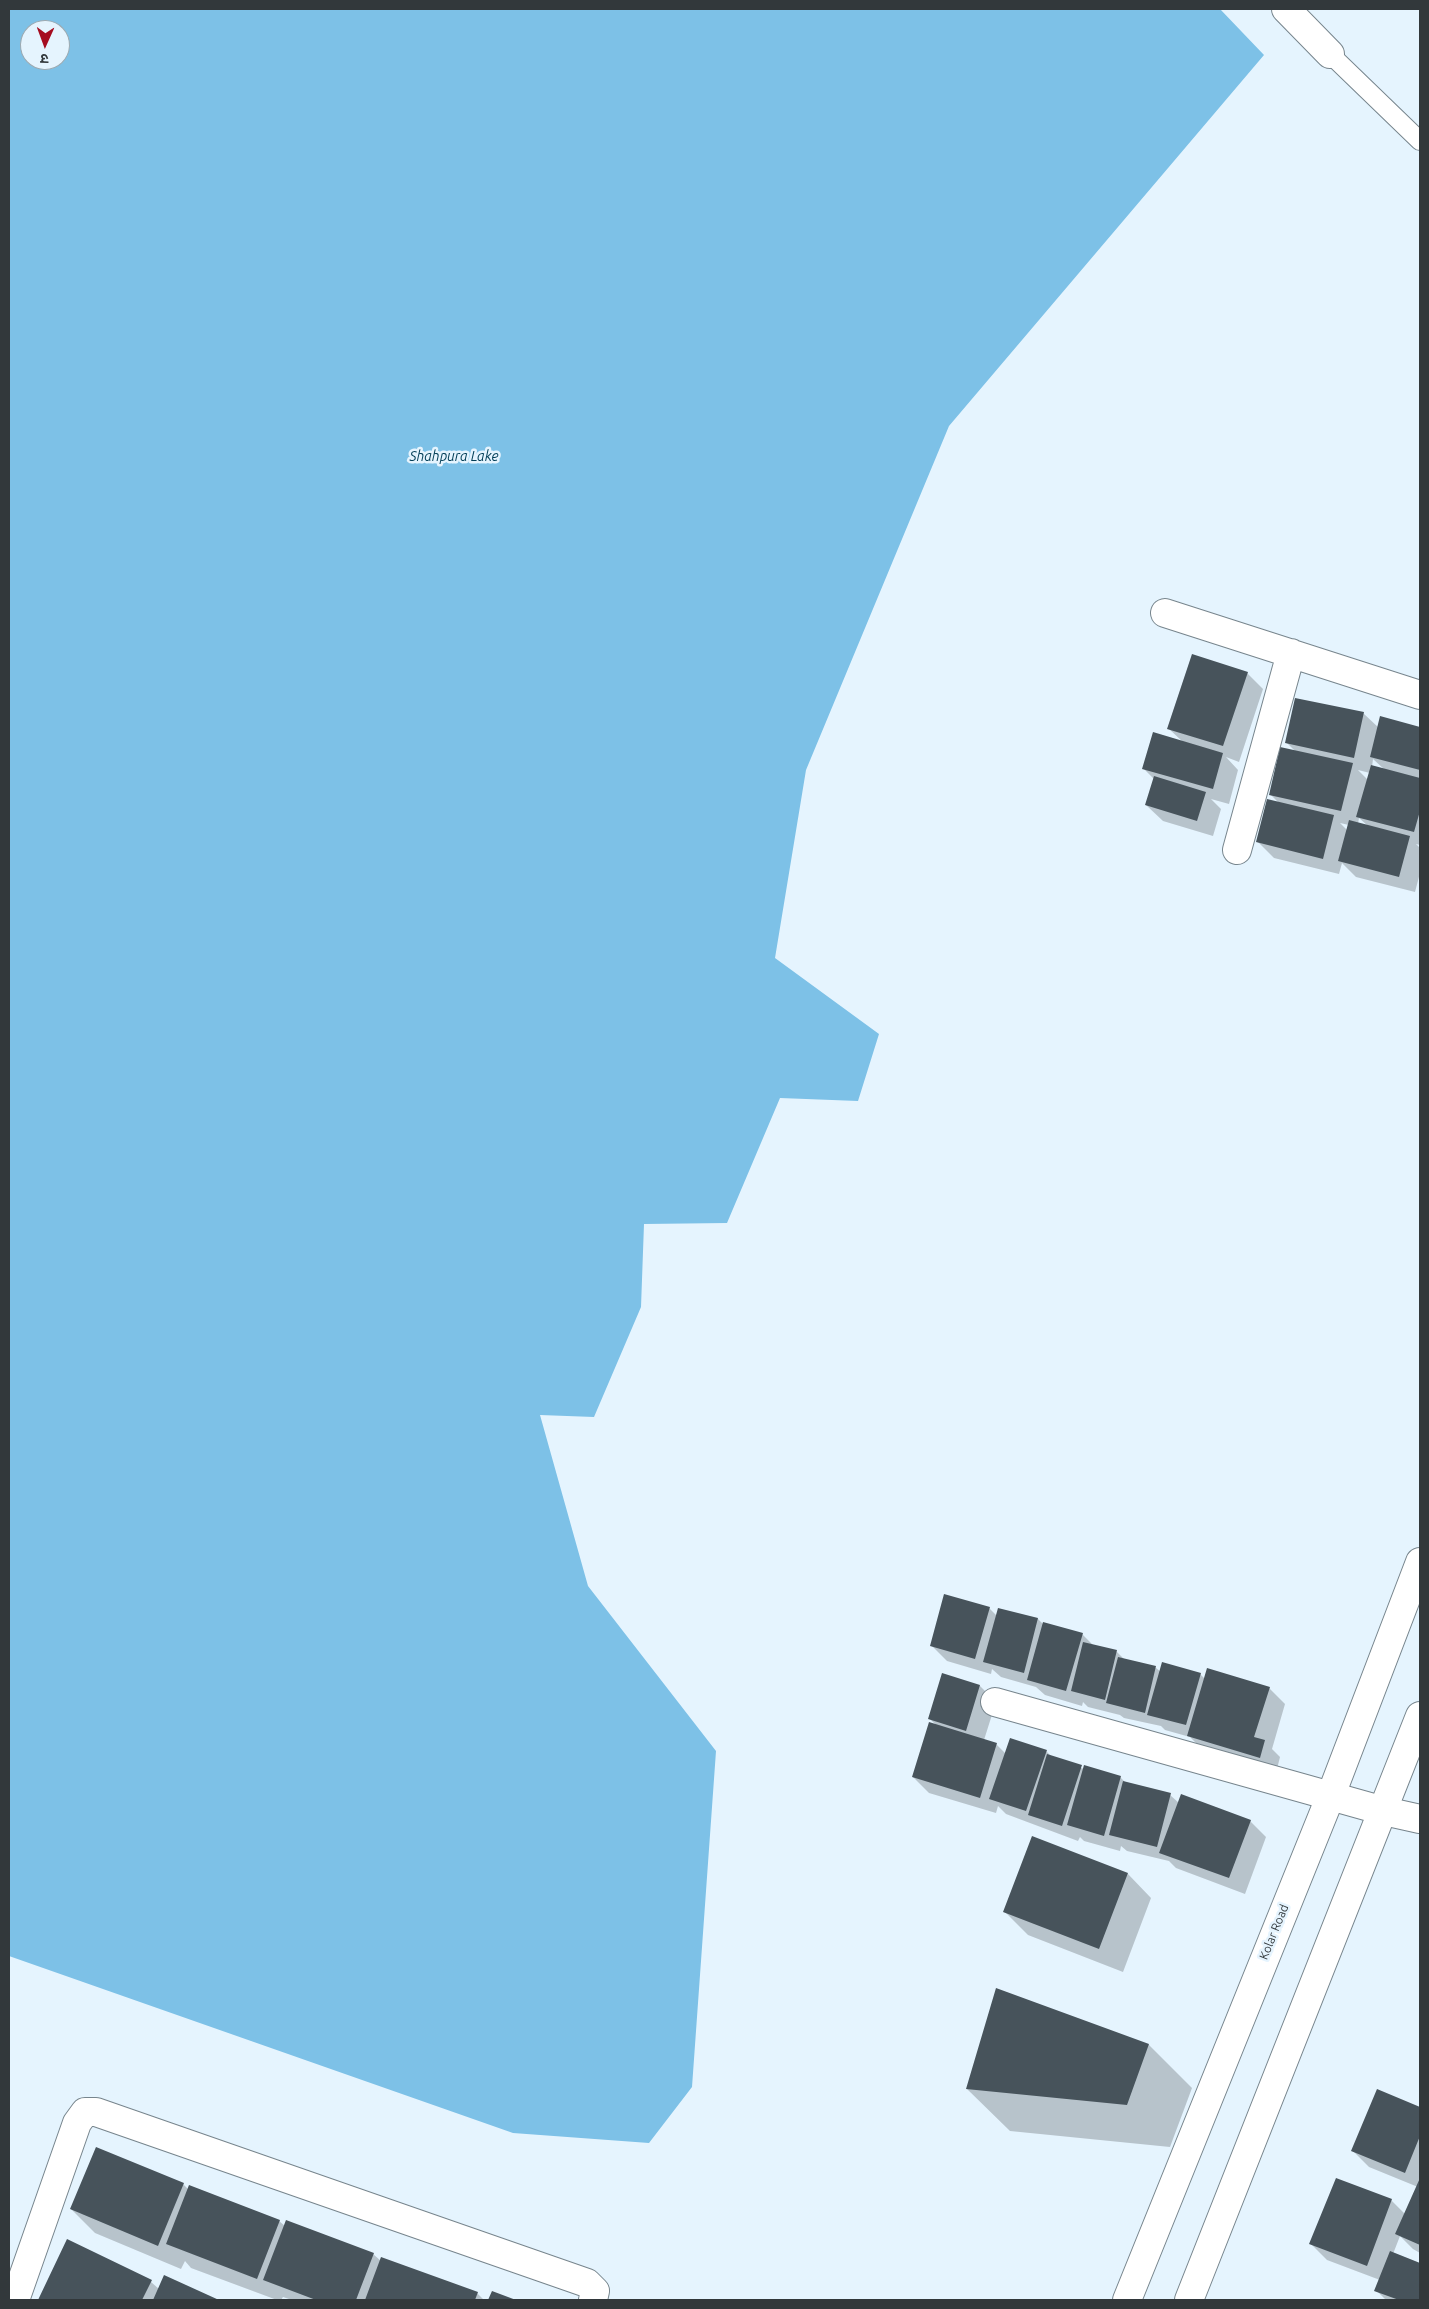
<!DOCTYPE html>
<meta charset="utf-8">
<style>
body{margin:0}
#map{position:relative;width:1429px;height:2309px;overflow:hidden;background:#e5f4fe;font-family:Ubuntu,"Noto Sans Devanagari",sans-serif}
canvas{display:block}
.frame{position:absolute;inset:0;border:10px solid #32383b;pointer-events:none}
.north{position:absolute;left:20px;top:20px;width:50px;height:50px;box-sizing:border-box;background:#e5f4fe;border:1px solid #9da9b0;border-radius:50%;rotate:182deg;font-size:14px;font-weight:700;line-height:20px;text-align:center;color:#32383b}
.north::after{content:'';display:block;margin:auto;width:18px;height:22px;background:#a50c20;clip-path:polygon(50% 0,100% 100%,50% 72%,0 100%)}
</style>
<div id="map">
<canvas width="1429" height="2309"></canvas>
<div class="frame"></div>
<div class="north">उ</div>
</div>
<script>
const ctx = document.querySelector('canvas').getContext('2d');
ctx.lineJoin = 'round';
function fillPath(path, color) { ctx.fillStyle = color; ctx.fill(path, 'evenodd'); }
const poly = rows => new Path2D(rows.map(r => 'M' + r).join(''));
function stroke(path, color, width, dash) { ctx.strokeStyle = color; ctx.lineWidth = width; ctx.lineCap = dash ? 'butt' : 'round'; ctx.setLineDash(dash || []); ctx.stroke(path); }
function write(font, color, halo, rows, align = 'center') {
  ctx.font = font + ' Ubuntu,sans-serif'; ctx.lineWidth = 5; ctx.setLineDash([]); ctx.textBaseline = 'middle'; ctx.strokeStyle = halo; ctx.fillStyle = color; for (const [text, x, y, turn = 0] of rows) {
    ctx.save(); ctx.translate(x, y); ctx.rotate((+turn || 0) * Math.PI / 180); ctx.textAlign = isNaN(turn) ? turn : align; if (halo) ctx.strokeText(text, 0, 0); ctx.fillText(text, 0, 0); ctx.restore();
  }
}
fillPath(poly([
 [9,9,1220,9,1264,55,949,426,806,770,775,958,879,1034,858,1101,780,1098,727,1223,644,1224,641,1307,594,1417,540,1415,588,1586,716,1751,692,2087,649,2143,513,2133,9,1956],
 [30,30,60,30,60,60,30,60]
]), '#7dc1e7');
fillPath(poly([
 [1247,673,1263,689,1239,762,1226,757,1238,770,1229,804,1211,799,1221,809,1213,836,1163,821,1146,805,1154,779,1143,768,1183,742,1168,728],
 [1363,713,1379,728,1381,718,1420,728,1420,845,1416,844,1420,848,1420,873,1415,892,1356,877,1342,863,1339,874,1274,858,1258,842,1279,803,1270,794,1295,751,1287,743],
 [1373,759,1385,770,1372,767],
 [1358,770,1370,773,1368,780],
 [1359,818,1368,826,1358,824],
 [1340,823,1349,825,1348,831],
 [989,1608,997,1616,999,1609,1038,1619,1044,1625,1082,1634,1093,1645,1116,1651,1125,1660,1156,1668,1161,1672,1200,1674,1205,1679,1269,1688,1285,1704,1272,1749,1280,1757,1276,1773,1204,1751,1190,1737,1165,1730,1161,1726,1124,1718,1120,1715,1088,1707,1083,1702,1082,1706,1045,1695,1036,1687,1001,1677,992,1669,991,1674,947,1661,931,1645],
 [943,1674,980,1686,996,1702,984,1740,996,1744,1006,1754,1046,1751,1052,1757,1084,1769,1120,1777,1127,1784,1170,1795,1179,1803,1250,1821,1266,1837,1245,1894,1176,1868,1169,1861,1127,1851,1121,1846,1120,1851,1084,1841,1080,1837,1078,1841,1006,1814,998,1806,996,1813,929,1793,913,1777,936,1725,929,1718],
 [1128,1874,1151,1898,1123,1972,1028,1935,1004,1911],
 [997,1989,1149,2045,1192,2088,1170,2147,1010,2131,967,2089],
 [1378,2091,1420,2109,1420,2253,1413,2249,1400,2236,1393,2254,1420,2264,1420,2300,1386,2300,1376,2290,1380,2280,1327,2260,1311,2244,1391,2200,1405,2214,1418,2187,1369,2167,1353,2151],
 [96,2148,183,2184,189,2190,279,2221,285,2226,373,2254,381,2261,477,2293,484,2300,292,2300,283,2297,281,2300,277,2300,191,2268,185,2261,181,2269,95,2233,71,2209],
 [68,2241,151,2282,159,2289,165,2277,216,2300,39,2300]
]), '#0003');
fillPath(poly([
 [1192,654,1248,672,1223,746,1167,729],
 [1295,698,1364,712,1354,758,1285,743],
 [1380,716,1420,727,1420,770,1370,757],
 [1153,732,1223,753,1213,789,1142,769],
 [1280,747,1353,763,1341,811,1269,795],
 [1371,765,1420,778,1420,811,1414,832,1356,817],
 [1154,776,1206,792,1197,821,1145,805],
 [1267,799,1334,815,1323,859,1256,842],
 [1349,820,1410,836,1399,877,1338,861],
 [944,1594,990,1607,975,1659,930,1646],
 [998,1608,1038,1618,1024,1673,983,1662],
 [1043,1622,1083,1633,1066,1691,1027,1680],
 [1083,1642,1117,1650,1105,1700,1071,1691],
 [1118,1657,1156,1666,1145,1713,1106,1703],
 [1162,1662,1201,1673,1186,1725,1147,1715],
 [1207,1668,1270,1687,1254,1737,1265,1740,1260,1758,1187,1736],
 [942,1673,980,1685,966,1731,928,1719],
 [929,1722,997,1743,980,1798,912,1777],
 [1010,1738,1047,1750,1026,1811,989,1799],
 [1047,1754,1082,1765,1062,1826,1028,1815],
 [1084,1765,1121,1776,1104,1836,1067,1825],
 [1123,1781,1171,1793,1157,1847,1109,1835],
 [1181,1794,1251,1820,1229,1878,1159,1853],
 [1032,1836,1128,1873,1099,1949,1003,1912],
 [996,1988,1149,2044,1127,2105,966,2089],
 [1377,2089,1420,2107,1420,2136,1405,2173,1351,2151],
 [96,2147,184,2183,158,2246,70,2209],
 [1336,2178,1392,2199,1367,2266,1309,2244],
 [1420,2178,1420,2245,1395,2234],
 [189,2185,280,2220,257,2279,166,2244],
 [286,2220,374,2253,356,2300,316,2300,263,2280],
 [67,2239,152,2280,142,2300,38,2300],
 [1390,2251,1420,2263,1420,2300,1399,2300,1374,2291],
 [381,2257,478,2292,475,2300,365,2300],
 [164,2275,219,2300,153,2300],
 [492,2291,516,2300,488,2300]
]), '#47535b');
const lane = poly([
 [1330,54,1420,141]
]);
const street = poly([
 [1286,9,1330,54],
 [1165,613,1420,695],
 [1237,850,1291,653],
 [995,1702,1384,1811,1420,1819],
 [15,2300,77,2123,85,2112,96,2112,587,2283,595,2291,593,2300]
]);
const secondary = poly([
 [1127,2300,1331,1795,1420,1562],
 [1189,2300,1420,1716]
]);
stroke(lane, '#77858d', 20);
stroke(street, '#77858d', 30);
stroke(secondary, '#77858d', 30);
stroke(lane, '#fff', 18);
stroke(street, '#fff', 28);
stroke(secondary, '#fff', 28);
write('12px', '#32383b', '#e5f4fe', [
 ["Kolar Road",1274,1932,-68]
]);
write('italic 14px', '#013d56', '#e5f4fe', [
 ["Shahpura Lake",454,456]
]);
</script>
